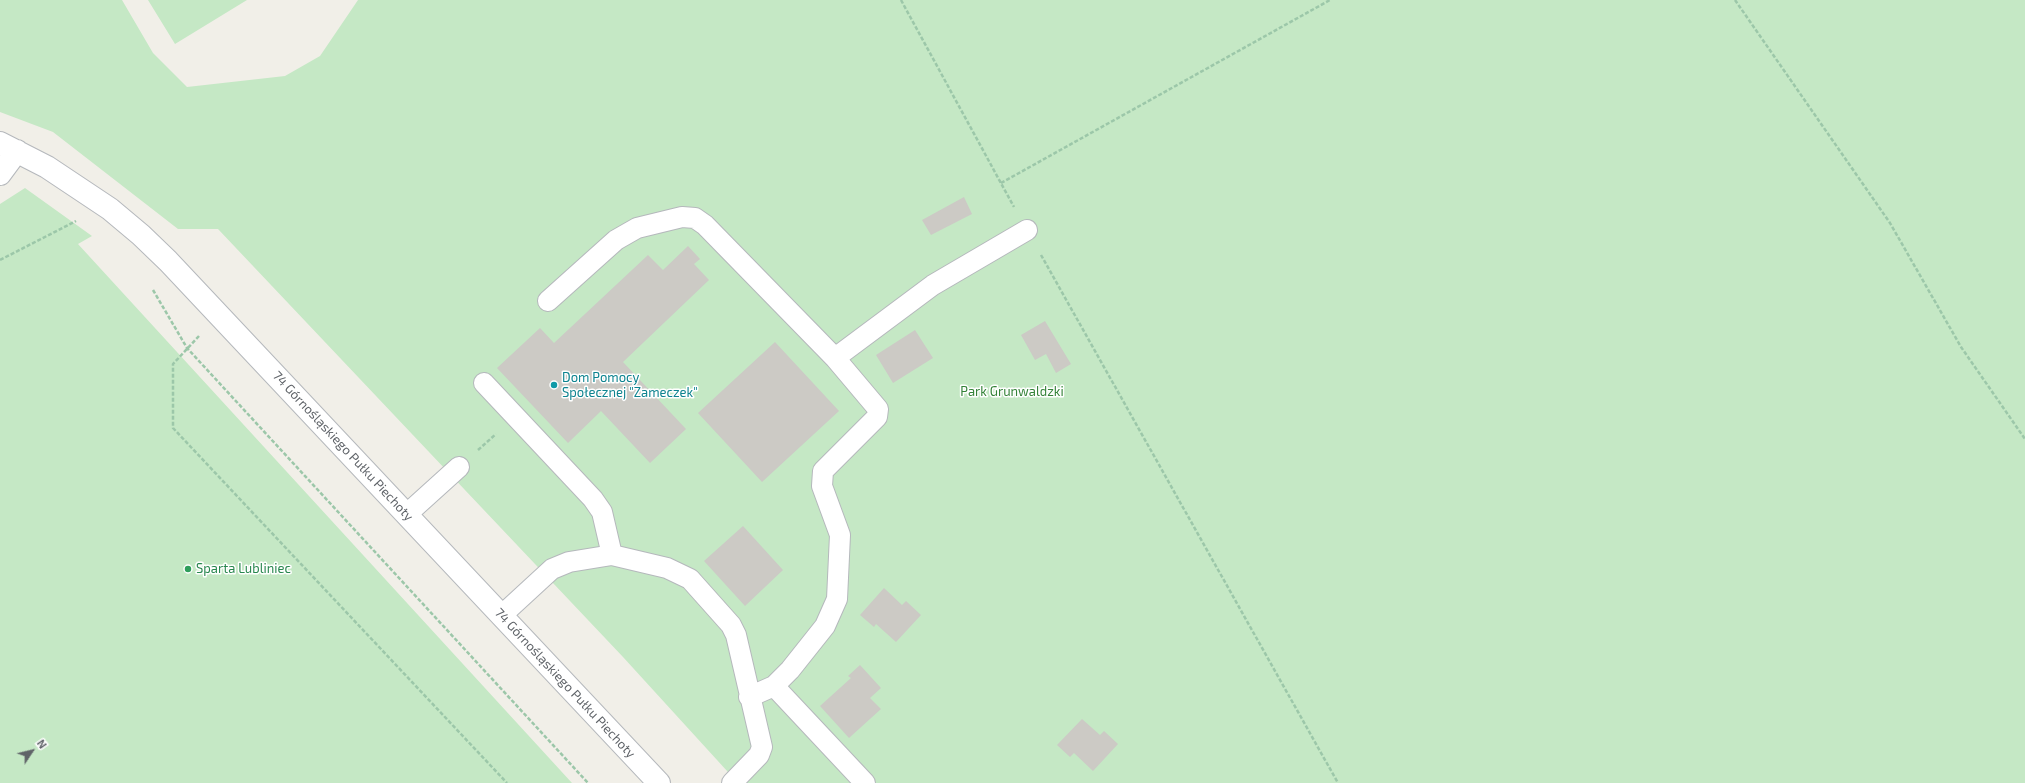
<!DOCTYPE html>
<meta charset="utf-8">
<style>
body{margin:0}
#map{position:relative;width:2025px;height:783px;overflow:hidden;background:#f1efe8;font-family:"Exo 2",sans-serif}
canvas{display:block}
.north{position:absolute;left:12px;top:731px;width:40px;height:40px;-webkit-text-stroke:3px #fff;paint-order:stroke;rotate:55deg;font-size:11px;font-weight:700;line-height:16px;text-align:center;color:#5f6368}
.north::after{content:'';display:block;margin:auto;width:14px;height:18px;background:#5f6368;clip-path:polygon(50% 0,100% 100%,50% 72%,0 100%)}
</style>
<div id="map">
<canvas width="2025" height="783"></canvas>
<div class="north">N</div>
</div>
<script>
const ctx = document.querySelector('canvas').getContext('2d');
ctx.lineJoin = 'round';
function fillPath(path, color) { ctx.fillStyle = color; ctx.fill(path, 'evenodd'); }
const poly = rows => new Path2D(rows.map(r => 'M' + r).join(''));
function stroke(path, color, width, dash) { ctx.strokeStyle = color; ctx.lineWidth = width; ctx.lineCap = dash ? 'butt' : 'round'; ctx.setLineDash(dash || []); ctx.stroke(path); }
function write(font, color, halo, rows, align = 'center') {
  ctx.font = font + ' "Exo 2",sans-serif'; ctx.lineWidth = 3; ctx.setLineDash([]); ctx.textBaseline = 'middle'; ctx.strokeStyle = halo; ctx.fillStyle = color; for (const [text, x, y, turn = 0] of rows) {
    ctx.save(); ctx.translate(x, y); ctx.rotate((+turn || 0) * Math.PI / 180); ctx.textAlign = isNaN(turn) ? turn : align; if (halo) ctx.strokeText(text, 0, 0); ctx.fillText(text, 0, 0); ctx.restore();
  }
}
fillPath(poly([
 [0,0,122,0,153,53,187,87,285,76,320,56,358,0,2025,0,2025,783,738,783,623,657,218,229,178,229,53,132,0,112],
 [148,0,247,0,175,44],
 [25,188,92,236,78,244,572,783,0,783,0,204]
]), '#c5e8c5');
fillPath(poly([
 [964,197,972,214,931,235,922,220],
 [688,246,700,259,694,264,709,280,623,362,686,429,650,463,601,411,568,443,497,368,540,328,554,343,648,255,663,270],
 [1045,321,1071,364,1056,373,1046,354,1035,360,1021,335],
 [915,330,933,358,893,383,876,355],
 [775,342,839,411,762,482,698,413],
 [743,526,783,570,745,606,704,561],
 [884,588,902,605,906,601,921,615,896,642,876,624,874,627,860,615],
 [860,665,881,688,870,698,881,709,849,738,820,706,851,678,848,676],
 [1082,719,1100,735,1104,731,1118,744,1093,771,1074,753,1070,757,1057,745]
]), '#cccac5');
const lane = poly([
 [548,301,616,240,637,228,682,217,695,218,705,225,835,358],
 [484,383,593,499,602,512,612,555],
 [407,514,459,467],
 [502,615,552,569,569,562,612,555,667,568,690,579,731,625,736,635,762,747,759,755,732,783],
 [774,686,865,783],
 [749,697,774,686,790,670,825,626,837,599,840,535,822,486,823,471,877,417,878,409,835,358,933,285,1027,230]
]);
const street = poly([
 [0,143,47,167,110,209,141,235,168,261,659,783],
 [0,174,17,151]
]);
stroke(lane, '#b5b8bc', 22);
stroke(street, '#b5b8bc', 24);
stroke(poly([
 [901,0,1014,207],
 [1735,0,1890,223,1961,347,2025,439],
 [1001,183,1330,0],
 [1041,255,1338,783],
 [0,260,76,221],
 [153,290,187,348,588,783],
 [199,336,173,364,173,428,507,783],
 [478,450,496,434]
]), '#9cc7a9', 2.5, [4, 2]);
stroke(lane, '#fff', 20);
stroke(street, '#fff', 22);
for (const [x, y, r, color] of [
 [554,385,4,"#0f9aa8"],
 [188,569,4,"#2e9e5b"]
]) { const dot = new Path2D(); dot.arc(x, y, r, 0, 2 * Math.PI); ctx.fillStyle = color; ctx.fill(dot); stroke(dot, '#fff', 1.5); }
write('13px', '#0d838f', '#fff', [
 ["Dom Pomocy",562,378],
 ["Społecznej \"Zameczek\"",562,393]
], 'left');
write('13px', '#348238', '#fff', [
 ["Park Grunwaldzki",1012,392]
]);
write('13px', '#5f6368', '#fff', [
 ["74 Górnośląskiego Pułku Piechoty",343,446,47],
 ["74 Górnośląskiego Pułku Piechoty",565,683,47]
]);
write('13px', '#27864d', '#fff', [
 ["Sparta Lubliniec",196,569]
], 'left');
</script>
